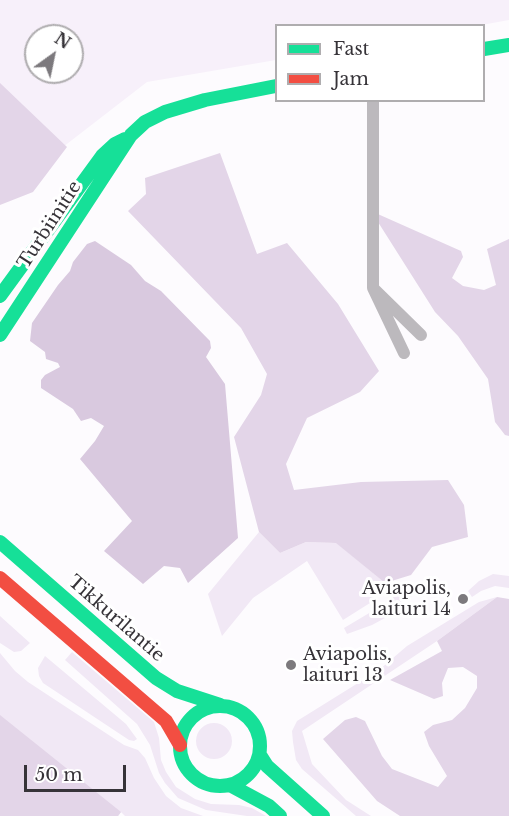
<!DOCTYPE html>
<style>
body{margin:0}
#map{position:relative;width:509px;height:816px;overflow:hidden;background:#fdfbfe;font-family:"Libre Baskerville",serif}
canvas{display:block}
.legend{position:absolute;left:275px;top:24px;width:210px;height:78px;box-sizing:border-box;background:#fff;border:2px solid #afadaf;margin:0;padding:8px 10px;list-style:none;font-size:18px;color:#363338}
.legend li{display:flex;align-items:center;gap:12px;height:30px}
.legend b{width:30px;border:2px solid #afadaf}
.north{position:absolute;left:24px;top:24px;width:60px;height:60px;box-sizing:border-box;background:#fff;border:2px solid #afadaf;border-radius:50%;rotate:33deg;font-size:16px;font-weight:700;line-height:24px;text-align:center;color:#363338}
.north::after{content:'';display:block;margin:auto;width:21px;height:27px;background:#7c797d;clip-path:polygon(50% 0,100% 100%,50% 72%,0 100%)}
.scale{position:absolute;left:24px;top:765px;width:102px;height:27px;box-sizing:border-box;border:3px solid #363338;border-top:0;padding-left:8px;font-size:18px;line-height:21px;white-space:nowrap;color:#363338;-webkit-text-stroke:4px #fff;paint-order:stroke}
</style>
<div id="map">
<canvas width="509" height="816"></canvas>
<ul class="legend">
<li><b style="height:8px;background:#16e098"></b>Fast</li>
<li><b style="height:8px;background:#f24e42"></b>Jam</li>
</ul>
<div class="north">N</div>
<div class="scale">50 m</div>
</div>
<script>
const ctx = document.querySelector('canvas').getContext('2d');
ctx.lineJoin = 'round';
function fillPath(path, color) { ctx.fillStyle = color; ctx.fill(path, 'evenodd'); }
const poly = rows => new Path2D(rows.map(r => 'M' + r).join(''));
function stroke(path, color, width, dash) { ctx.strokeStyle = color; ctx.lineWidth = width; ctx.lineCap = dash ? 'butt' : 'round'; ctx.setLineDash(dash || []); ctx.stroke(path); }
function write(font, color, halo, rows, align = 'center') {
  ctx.font = font + ' "Libre Baskerville",serif'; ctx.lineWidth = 6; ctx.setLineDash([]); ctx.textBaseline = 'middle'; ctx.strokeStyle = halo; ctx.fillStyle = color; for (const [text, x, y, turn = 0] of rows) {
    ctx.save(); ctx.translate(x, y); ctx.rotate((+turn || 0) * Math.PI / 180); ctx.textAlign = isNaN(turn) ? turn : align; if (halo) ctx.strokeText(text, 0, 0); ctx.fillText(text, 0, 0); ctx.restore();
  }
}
fillPath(poly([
 [0,0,509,0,509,20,476,26,276,26,276,60,147,82,63,147,0,84],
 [36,36,72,36,72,72,36,72]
]), '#f7f0fa');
fillPath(poly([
 [259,532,280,553,306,542,337,543,385,583,370,603,343,620,307,561,253,598,222,636,208,594],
 [493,574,509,576,509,588,495,586,481,591,472,597,468,591,479,581],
 [420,581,424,586,393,612,388,604,389,600],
 [497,597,437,641,302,731,312,764,346,800,371,816,356,816,302,769,296,760,293,742,292,731,297,721,379,670,407,646,479,602],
 [376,609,385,618,372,625,347,634,344,628],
 [0,616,30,643,21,651,14,652,0,643],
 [72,652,154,722,159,738,161,760,166,772,176,787,195,799,211,804,239,805,252,808,266,816,247,816,206,810,178,798,165,783,159,773,150,745,137,724,65,660],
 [0,653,15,671,28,682,124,745,138,750,145,758,154,778,166,796,181,808,203,816,125,816,121,812,118,816,0,816],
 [45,656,126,724,137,739,134,741,129,740,43,683,39,676,38,668],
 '196 741a18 18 0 1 1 36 0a18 18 0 1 1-36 0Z'
]), '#f1e8f5');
fillPath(poly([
 [0,83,67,147,33,192,0,205],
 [220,153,257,254,287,243,338,304,379,371,360,392,307,418,286,464,294,490,361,482,448,480,464,505,468,537,432,547,411,575,385,583,336,543,306,542,280,553,259,532,234,437,261,395,267,374,241,328,128,211,146,194,145,178],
 [371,211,461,251,463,257,452,278,463,286,484,290,496,285,487,249,509,239,509,436,505,435,495,422,488,379,458,336,435,312],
 [497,597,509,599,509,816,400,816,377,801,323,739,345,720,356,717,365,721,382,756,392,769,438,787,447,776,429,746,424,732,433,725,452,720,465,708,477,688,477,676,463,667,448,668,442,683,443,696,434,699,390,680,442,651,437,641],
 [0,715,121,812,118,816,0,816]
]), '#e3d5e8');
fillPath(poly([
 [95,241,131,265,145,281,161,291,210,341,211,348,206,357,225,384,238,538,188,583,180,568,164,566,143,584,104,551,132,521,80,459,95,441,104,426,91,418,81,421,73,409,41,388,41,380,45,375,60,367,58,363,46,359,45,352,30,341,32,323,58,285,70,271,73,262,87,244]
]), '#d9c9df');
stroke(poly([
 [373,288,373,100],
 [404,353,373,288,421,335]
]), '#bcb9bd', 12);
stroke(poly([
 [484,49,509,45],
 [0,296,102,156,115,144,125,139],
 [0,335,131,135,145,122,165,112,205,100,276,86],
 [0,542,156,678,177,691,220,705],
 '180 746a40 40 0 1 1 80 0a40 40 0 1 1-80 0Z',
 [260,755,267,766,323,816],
 [230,785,269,806,280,816]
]), '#16e098', 14);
stroke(poly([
 [0,578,166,721,180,745]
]), '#f24e42', 14);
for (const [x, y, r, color] of [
 [463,599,6,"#7c797d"],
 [291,665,6,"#7c797d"]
]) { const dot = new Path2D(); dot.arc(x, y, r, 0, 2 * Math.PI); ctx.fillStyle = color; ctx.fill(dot); stroke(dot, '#fff', 2); }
write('18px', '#363338', '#fff', [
 ["Turbiinitie",50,225,-57],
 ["Tikkurilantie",116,619,41]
]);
write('18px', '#363338', '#fff', [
 ["Aviapolis,",451,589],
 ["laituri 14",451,610],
 ["Aviapolis,",303,655,"left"],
 ["laituri 13",303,676,"left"]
], 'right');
</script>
